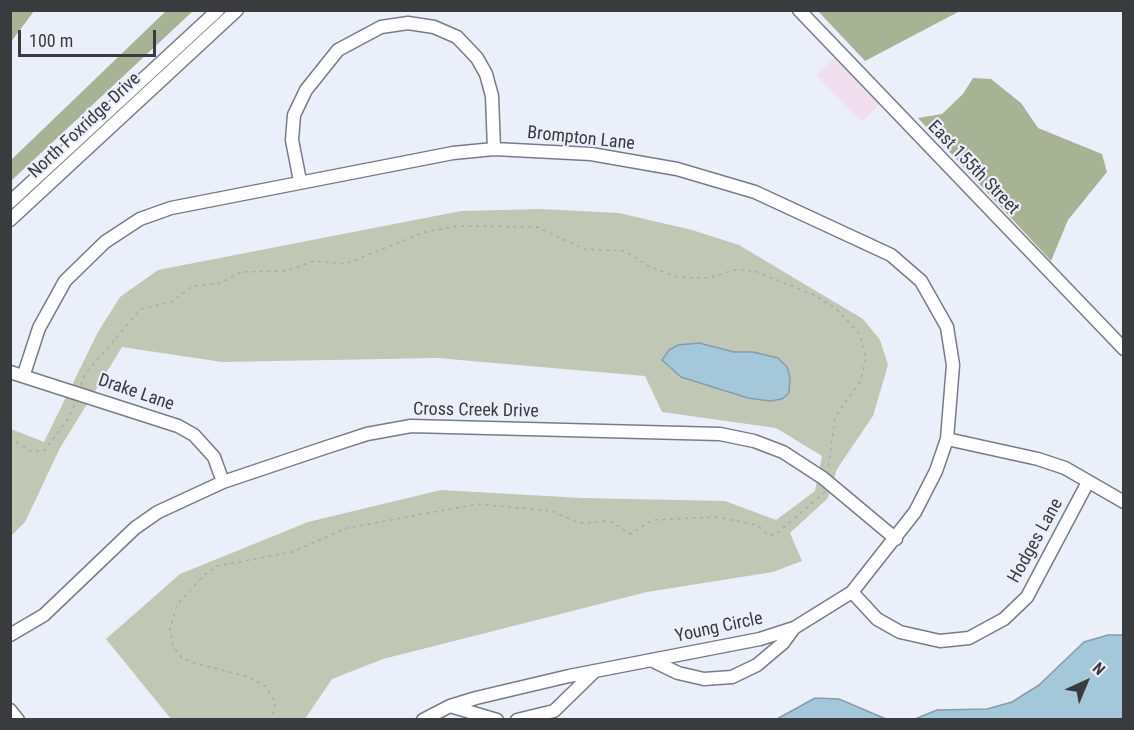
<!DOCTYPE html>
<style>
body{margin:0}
#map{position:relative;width:1134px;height:730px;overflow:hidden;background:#ebeff9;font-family:"Roboto Condensed",sans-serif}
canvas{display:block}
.frame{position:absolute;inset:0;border:12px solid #3a3b3f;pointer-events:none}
.north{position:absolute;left:1056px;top:652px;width:60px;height:60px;-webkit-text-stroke:4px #ebeff9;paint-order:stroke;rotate:44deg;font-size:16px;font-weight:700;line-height:24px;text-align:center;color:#3a3b3f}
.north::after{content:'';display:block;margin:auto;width:21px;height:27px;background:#3a3b3f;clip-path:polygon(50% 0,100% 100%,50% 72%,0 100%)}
.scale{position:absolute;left:18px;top:30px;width:138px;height:27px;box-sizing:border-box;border:3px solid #3a3b3f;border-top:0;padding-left:8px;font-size:18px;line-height:21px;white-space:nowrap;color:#3a3b3f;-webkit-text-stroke:4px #ebeff9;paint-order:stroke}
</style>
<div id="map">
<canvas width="1134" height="730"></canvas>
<div class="frame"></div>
<div class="north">N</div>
<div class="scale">100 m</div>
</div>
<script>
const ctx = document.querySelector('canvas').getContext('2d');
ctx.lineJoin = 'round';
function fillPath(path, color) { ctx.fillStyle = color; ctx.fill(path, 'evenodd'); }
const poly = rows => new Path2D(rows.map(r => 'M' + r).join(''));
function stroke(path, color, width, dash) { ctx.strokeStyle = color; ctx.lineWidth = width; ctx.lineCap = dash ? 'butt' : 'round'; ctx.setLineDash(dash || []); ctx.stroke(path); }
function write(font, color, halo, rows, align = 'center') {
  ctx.font = font + ' "Roboto Condensed",sans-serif'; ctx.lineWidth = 4.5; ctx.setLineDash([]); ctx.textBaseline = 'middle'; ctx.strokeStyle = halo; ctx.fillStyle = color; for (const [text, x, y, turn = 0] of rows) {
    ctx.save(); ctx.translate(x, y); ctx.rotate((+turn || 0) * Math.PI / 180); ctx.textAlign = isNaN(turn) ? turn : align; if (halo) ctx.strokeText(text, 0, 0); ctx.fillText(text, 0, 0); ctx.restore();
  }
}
fillPath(poly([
 [836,56,881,103,861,122,816,75]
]), '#f1deef');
fillPath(poly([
 [541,209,619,213,692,230,739,245,863,319,880,340,888,365,873,416,837,469,828,498,790,533,802,561,773,572,647,592,383,659,332,679,305,719,171,719,106,639,180,574,308,522,441,490,582,498,725,501,776,520,815,491,822,456,776,428,662,412,645,376,437,358,222,362,122,347,60,448,25,522,11,536,11,429,44,442,98,332,120,297,158,270,461,211]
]), '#c0c7b4');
fillPath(poly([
 [11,10,34,11,11,42,10,11],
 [167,10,193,11,11,181,11,160],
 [818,11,960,11,865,61],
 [973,78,991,79,1021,103,1038,128,1102,154,1107,172,1068,220,1051,261,918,118,942,114,963,94]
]), '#a7b394');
const water = poly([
 [699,343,734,352,753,352,778,358,787,367,790,378,789,393,782,399,770,401,748,398,681,377,662,360,669,350,678,345,699,343],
 [1108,635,1123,635,1123,719,915,719,937,710,987,709,1012,702,1039,685,1084,642,1108,635],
 [815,698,839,699,886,719,777,719,815,698]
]);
fillPath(water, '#a5c7da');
stroke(water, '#859dac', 1.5);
const minor = poly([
 [799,10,1124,349],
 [300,181,292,140,294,115,306,90,338,50,381,27,408,23,434,27,457,37,477,58,486,74,492,96,494,149],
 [10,202,218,10],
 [10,220,237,10],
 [10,372,178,426,194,435,214,457,223,482],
 [24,374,39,328,65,281,105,242,140,219,171,208,453,153,494,149,591,154,677,169,755,192,891,255,921,281,947,327,953,365,947,439,936,471,915,512,852,592,794,628,760,639,569,676,476,698,450,706,423,720],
 [947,439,1038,459,1065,468,1124,502],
 [852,592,877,619,900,632,940,641,969,638,1004,619,1027,597,1088,482],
 [10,635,44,615,135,528,158,512,223,482,327,447,367,434,411,426,720,434,754,441,783,452,823,478,896,539],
 [651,660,678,673,704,679,732,677,757,665,783,643,794,628],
 [450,706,497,720],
 [10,710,18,720],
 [517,720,554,711,593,673]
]);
stroke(minor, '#787c85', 15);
stroke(poly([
 [81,385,85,374,141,309,171,302,193,286,220,283,241,272,286,271,314,261,345,264,425,232,457,226,537,227,584,249,625,251,650,267,677,277,709,278,734,270,755,271,814,295,837,309,860,335,866,358,860,382,835,417,828,470],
 [10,438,32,452,45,450,68,419,75,404],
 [268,720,274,712,275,702,265,686,249,677,191,662,181,657,173,646,170,629,177,605,204,575,217,566,292,552,347,528,478,504,552,511,576,522,586,523,610,521,630,534,653,520,716,517,757,525,767,534,775,535,825,492]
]), '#a7aab2', 1.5, [3, 4.5]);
stroke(minor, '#fff', 12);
write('18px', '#3a3b3f', '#ebeff9', [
 ["North Foxridge Drive",85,126,-43],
 ["Brompton Lane",581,139,6],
 ["East 155th Street",973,168,46],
 ["Drake Lane",136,393,19],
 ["Cross Creek Drive",476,411,1],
 ["Hodges Lane",1036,541,-61],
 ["Young Circle",719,628,-12]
]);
</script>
